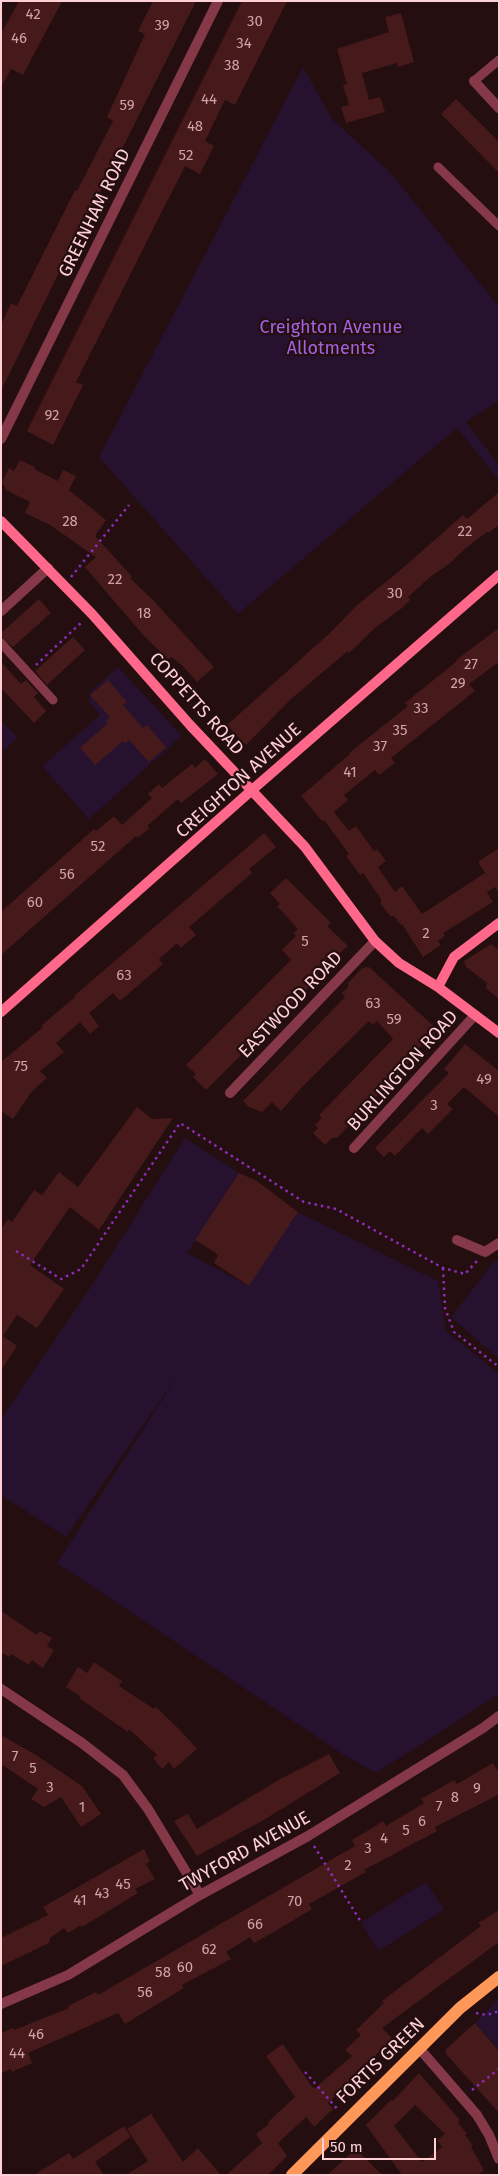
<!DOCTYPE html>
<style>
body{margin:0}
#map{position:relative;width:500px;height:2176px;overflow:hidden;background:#240e0f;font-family:"Fira Sans",sans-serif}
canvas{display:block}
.frame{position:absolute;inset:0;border:2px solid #ffd1d7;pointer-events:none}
.scale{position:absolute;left:322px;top:2138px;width:114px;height:22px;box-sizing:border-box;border:2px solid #ffd1d7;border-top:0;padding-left:6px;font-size:15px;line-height:18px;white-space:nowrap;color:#ffd1d7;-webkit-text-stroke:4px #240e0f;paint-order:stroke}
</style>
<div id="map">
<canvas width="500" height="2176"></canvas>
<div class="frame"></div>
<div class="scale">50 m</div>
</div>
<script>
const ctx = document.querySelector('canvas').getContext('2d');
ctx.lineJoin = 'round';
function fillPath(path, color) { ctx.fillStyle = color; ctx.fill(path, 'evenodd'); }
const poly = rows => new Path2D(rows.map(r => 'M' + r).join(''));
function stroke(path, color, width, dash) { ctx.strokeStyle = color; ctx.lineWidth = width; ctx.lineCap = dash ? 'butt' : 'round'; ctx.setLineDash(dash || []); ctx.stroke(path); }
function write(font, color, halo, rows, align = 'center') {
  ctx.font = font + ' "Fira Sans",sans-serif'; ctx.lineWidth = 4.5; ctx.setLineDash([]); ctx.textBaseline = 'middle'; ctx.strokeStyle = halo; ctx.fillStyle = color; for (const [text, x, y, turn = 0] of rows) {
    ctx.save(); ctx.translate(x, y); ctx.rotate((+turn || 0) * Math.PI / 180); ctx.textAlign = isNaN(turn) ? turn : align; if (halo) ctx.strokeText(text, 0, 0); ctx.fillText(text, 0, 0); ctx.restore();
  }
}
fillPath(poly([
 [303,67,332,119,390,172,499,307,499,401,466,422,499,465,499,480,457,428,238,614,99,457],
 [118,667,182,736,89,819,42,766,100,715,89,702,90,692],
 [1,720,18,738,1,752],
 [185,1138,239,1173,187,1253,249,1286,298,1212,438,1281,446,1331,499,1374,499,1694,376,1773,344,1755,57,1563,180,1372,66,1537,1,1495,1,1419,92,1285],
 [499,1260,499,1359,451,1317,493,1263],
 [426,1882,444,1910,378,1951,361,1922],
 [499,1998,499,2050,475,2023]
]), '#26112e');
fillPath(poly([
 [19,1,62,1,23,75,11,69,1,87,1,34],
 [153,1,196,1,68,257,67,256,1,391,1,325,11,303,17,306,75,190,77,191,113,121,107,117,145,34,138,31],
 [242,1,287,1,235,105,225,100,205,141,214,146,200,174,185,166,76,382,83,385,53,445,27,431],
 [401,13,414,62,398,67,397,63,362,73,369,100,380,97,385,112,346,123,341,107,349,105,343,85,347,84,337,49,389,32,385,17],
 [456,99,499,142,499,173,441,114],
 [20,460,35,467,34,469,58,481,63,470,76,476,69,490,106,520,95,536,127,571,132,577,130,578,153,600,214,667,197,682,182,665,171,657,168,659,144,636,85,567,96,557,50,525,25,513,30,502,6,490,2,482,9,468,14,471],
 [499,492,499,525,488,533,487,532,466,548,449,564,430,577,408,597,410,600,402,608,375,628,349,653,348,651,291,699,246,745,227,725,331,632,357,605,397,573,463,515,467,519],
 [39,599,51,613,13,647,1,637,1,633],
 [499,628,499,662,469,684,475,691,391,758,395,763,379,775,375,770,344,795,348,800,334,812,349,831,356,826,374,851,377,849,386,861,378,867,381,872,395,892,402,886,422,914,485,873,478,862,499,848,499,893,495,887,487,892,493,902,443,933,445,936,438,941,441,945,423,957,402,924,401,925,394,916,390,916,381,904,381,899,363,873,360,875,346,856,349,854,324,820,322,821,301,796,350,754,349,753,408,706,405,703,457,661,456,660],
 [73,637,85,650,47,685,35,671],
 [1,662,21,684,26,680,38,693,34,697,46,711,34,723,1,688],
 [108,680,127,702,123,705,143,728,147,725,166,747,149,762,129,740,125,743,123,741,95,765,80,748,108,723,106,721,110,717,90,695],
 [205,759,218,774,181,803,178,799,147,826,150,828,138,838,136,836,1,955,1,912,94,829,96,831,114,816,122,825,152,798,148,794,159,784,162,788,192,764,195,768],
 [264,833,276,847,249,869,252,873,189,927,196,935,181,948,177,943,159,959,163,964,120,1001,113,993,89,1013,99,1026,90,1034,80,1022,56,1043,64,1052,40,1071,47,1078,32,1091,13,1119,1,1111,1,1062,43,1027,41,1026,75,997,74,996],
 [286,878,331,923,327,926,348,946,314,977,316,980,206,1090,193,1077,196,1074,186,1065,291,960,282,950,296,936,294,933,298,929,277,906,280,904,270,893],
 [491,944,499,950,499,999,486,988,487,983,466,967,464,961],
 [369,967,438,1030,407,1060,410,1062,337,1138,332,1138,325,1145,313,1133,318,1128,315,1125,322,1118,319,1115,393,1039,377,1021,373,1025,369,1021,304,1085,281,1111,272,1102,262,1112,249,1107,243,1101,345,997,342,993,348,987,348,983,362,968],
 [465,1044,499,1071,499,1117,464,1087,447,1104,453,1109,428,1134,422,1128,395,1156,390,1151,384,1157,375,1148,449,1073,444,1069],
 [137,1107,152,1119,173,1118,99,1230,70,1207,30,1265,64,1289,37,1328,17,1315,3,1336,17,1346,1,1370,1,1229,8,1219,12,1222,34,1190,42,1195,59,1172,78,1187],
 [239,1173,257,1181,298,1212,249,1286,214,1263,218,1256,216,1253,195,1240],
 [1,1611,37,1635,40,1631,52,1638,47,1646,54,1650,43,1668,32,1660,29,1665,11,1654,9,1657,1,1652],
 [94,1662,122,1681,119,1686,154,1709,156,1707,182,1732,197,1749,174,1769,169,1762,162,1769,153,1758,157,1755,129,1729,128,1732,79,1698,80,1696,66,1687,78,1667,87,1673],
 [1,1735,36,1755,82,1786,101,1814,81,1827,61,1797,44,1807,31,1799,38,1789,1,1764],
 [329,1754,340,1773,262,1821,197,1856,174,1821,188,1814,197,1829,282,1778],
 [493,1763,499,1773,499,1794,494,1797,435,1827,437,1831,364,1870,366,1872,309,1904,312,1909,274,1932,254,1943,250,1937,226,1952,231,1959,182,1985,184,1988,125,2024,118,2013,28,2053,32,2063,12,2072,11,2069,1,2073,1,2033,13,2028,14,2030,69,2008,68,2006,96,1992,98,1995,355,1846,352,1840,369,1830,383,1821,386,1826,424,1803,421,1799,454,1780,457,1784],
 [144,1849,150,1861,146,1864,155,1879,135,1889,138,1893,82,1927,81,1925,68,1933,64,1928,50,1938,49,1943,1,1966,1,1938,48,1915,43,1907],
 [499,1910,499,1942,382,2028,393,2039,352,2077,354,2079,328,2103,333,2109,314,2127,306,2117,278,2143,287,2156,268,2175,226,2175,262,2143,256,2134,269,2124,268,2122,295,2097,266,2056,283,2044,312,2087,315,2088,352,2056,345,2050,361,2035,356,2030,384,2003,382,2001,481,1926,478,1923],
 [475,2023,499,2051,499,2113,446,2054,446,2049],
 [419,2073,460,2120,458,2122,467,2134,465,2135,473,2146,471,2147,484,2170,478,2175,402,2175,366,2125,391,2100,393,2101],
 [415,2105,445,2134,437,2140,442,2147,422,2162,394,2126],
 [151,2114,183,2162,198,2148,221,2175,126,2175,148,2161,127,2129],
 [124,2126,131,2137,95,2162,104,2175,34,2175,69,2153,73,2159],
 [356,2149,382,2175,327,2175]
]), '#46191b');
stroke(poly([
 [71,577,129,505],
 [36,665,83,621],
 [16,1251,61,1279,81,1269,180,1123,304,1202,336,1209,443,1268,465,1274,477,1261],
 [443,1268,445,1308,454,1332,499,1367],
 [314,1846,361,1922],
 [476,2013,487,2015,499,2011],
 [305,2072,339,2111],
 [472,2090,499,2069]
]), '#8d2cb8', 2.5, [2.5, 4]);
stroke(poly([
 [474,81,499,60],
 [438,167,499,226],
 [1,643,53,700]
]), '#843848', 9);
stroke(poly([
 [474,81,499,108],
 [1,439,218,1],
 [1,611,48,568],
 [230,1093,375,941],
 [354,1148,475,1015],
 [457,1240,485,1252,499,1243],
 [1,1689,82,1743,123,1775,148,1809,200,1895],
 [1,2004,68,1975,200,1895,308,1836,483,1728,499,1716],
 [419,2048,477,2115,489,2135,499,2159]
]), '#843848', 10);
stroke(poly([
 [1,521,92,614,190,725,305,847,375,941,399,963,438,987,499,1033],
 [438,987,454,957,499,923],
 [1,1012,252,790,499,575]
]), '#ff688a', 10);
stroke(poly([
 [292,2175,460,2008,499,1977]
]), '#ff9758', 12);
write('15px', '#d1a3a8', null, [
 ["42",33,15],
 ["30",255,22],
 ["39",162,26],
 ["46",19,39],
 ["34",244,44],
 ["38",232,66],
 ["44",209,100],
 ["59",127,106],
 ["48",195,127],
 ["52",186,156],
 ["92",52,416],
 ["28",70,522],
 ["22",465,532],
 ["22",115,580],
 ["30",395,594],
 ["18",144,614],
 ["27",471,665],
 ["29",458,684],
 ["33",421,709],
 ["35",400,731],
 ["37",380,747],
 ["41",350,773],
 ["52",98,847],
 ["56",67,875],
 ["60",35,903],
 ["2",426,934],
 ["5",305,942],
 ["63",124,976],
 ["63",373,1004],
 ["59",394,1020],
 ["75",21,1067],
 ["49",484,1080],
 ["3",434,1106],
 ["7",15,1757],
 ["5",33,1769],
 ["3",50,1788],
 ["9",477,1789],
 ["8",455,1798],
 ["7",439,1807],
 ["1",82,1808],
 ["6",422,1822],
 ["5",406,1831],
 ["4",384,1839],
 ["3",368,1849],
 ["2",348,1866],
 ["45",123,1885],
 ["43",102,1894],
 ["41",80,1901],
 ["70",295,1902],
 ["66",255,1925],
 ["62",209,1950],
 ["60",185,1968],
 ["58",163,1973],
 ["56",145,1993],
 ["46",36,2035],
 ["44",17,2054]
]);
write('18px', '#ffd1d7', '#240e0f', [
 ["GREENHAM ROAD",95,213,-64],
 ["COPPETTS ROAD",196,704,48],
 ["CREIGHTON AVENUE",239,781,-42],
 ["EASTWOOD ROAD",291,1005,-46],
 ["BURLINGTON ROAD",403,1071,-48],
 ["TWYFORD AVENUE",245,1852,-29],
 ["FORTIS GREEN",381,2061,-44]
]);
write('18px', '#a362e3', '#240e0f', [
 ["Creighton Avenue",331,328],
 ["Allotments",331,349]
]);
</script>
